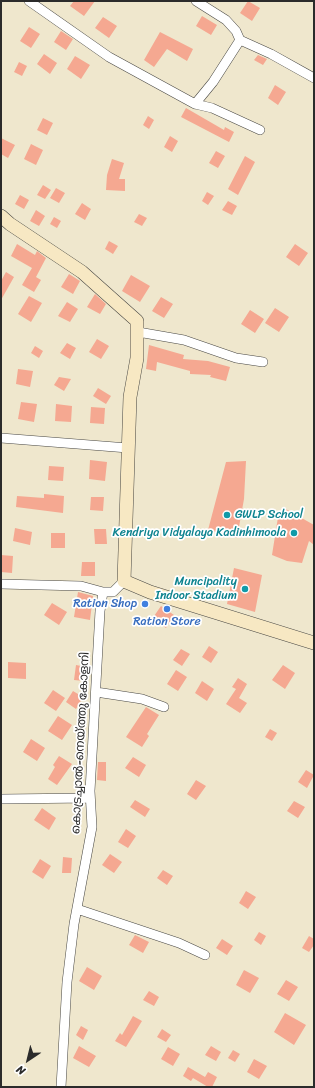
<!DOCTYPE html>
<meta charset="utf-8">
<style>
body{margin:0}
#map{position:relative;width:315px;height:1088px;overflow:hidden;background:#efe7cd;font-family:Sriracha,sans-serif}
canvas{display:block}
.frame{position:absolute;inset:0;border:2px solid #2b2b2b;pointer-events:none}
.north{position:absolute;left:8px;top:1040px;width:40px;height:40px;-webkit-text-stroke:3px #fff;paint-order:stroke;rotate:215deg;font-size:11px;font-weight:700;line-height:16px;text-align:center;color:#2b2b2b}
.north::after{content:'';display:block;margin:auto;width:14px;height:18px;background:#2b2b2b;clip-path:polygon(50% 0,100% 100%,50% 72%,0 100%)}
</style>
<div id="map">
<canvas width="315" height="1088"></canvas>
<div class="frame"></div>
<div class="north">N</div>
</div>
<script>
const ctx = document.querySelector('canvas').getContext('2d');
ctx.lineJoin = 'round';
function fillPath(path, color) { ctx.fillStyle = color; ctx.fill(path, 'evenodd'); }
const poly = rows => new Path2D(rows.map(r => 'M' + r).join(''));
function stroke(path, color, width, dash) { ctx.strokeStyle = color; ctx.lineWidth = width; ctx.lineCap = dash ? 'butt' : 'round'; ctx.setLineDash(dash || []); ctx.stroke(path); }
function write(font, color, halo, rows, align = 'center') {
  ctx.font = font + ' Sriracha,"Noto Sans Malayalam",sans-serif'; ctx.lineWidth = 3.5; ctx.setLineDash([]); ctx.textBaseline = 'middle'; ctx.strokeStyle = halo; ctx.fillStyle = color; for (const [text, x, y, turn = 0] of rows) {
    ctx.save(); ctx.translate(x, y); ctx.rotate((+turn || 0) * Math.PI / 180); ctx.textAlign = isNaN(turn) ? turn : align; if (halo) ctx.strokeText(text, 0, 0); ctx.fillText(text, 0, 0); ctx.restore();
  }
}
fillPath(poly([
 [74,1,95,1,84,16,70,6],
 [248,1,260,8,252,21,240,13],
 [202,16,217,25,211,35,196,26],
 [103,17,117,26,109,38,95,28],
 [29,27,40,34,31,48,20,41],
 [61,31,73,39,66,50,54,42],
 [160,32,193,49,187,61,167,49,154,67,144,60],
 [44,54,57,63,50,74,37,64],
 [258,55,267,59,263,65,254,60],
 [75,56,90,65,81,79,67,69],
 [19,62,27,66,22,76,14,72],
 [275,85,286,92,278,105,268,98],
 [186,108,224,130,225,127,234,132,229,142,181,117],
 [148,116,154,120,149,129,143,125],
 [43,118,53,123,47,135,37,130],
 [170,136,178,141,172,152,164,147],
 [1,138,15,145,8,158,1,154],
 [31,144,43,150,36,165,24,159],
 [216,151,225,156,218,168,209,163],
 [245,156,255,162,238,195,228,189],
 [112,159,124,163,119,179,125,179,125,191,106,190,107,175],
 [43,185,51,190,45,199,37,195],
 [56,188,65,193,59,203,50,198],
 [207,192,214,196,208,205,202,201],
 [20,195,29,200,24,209,15,204],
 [228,201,237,206,232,215,222,210],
 [82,203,91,209,85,220,75,214],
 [36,210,45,216,39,226,30,221],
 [139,214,147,218,142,226,134,222],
 [54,217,61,221,57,228,50,224],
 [109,241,118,246,113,254,105,249],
 [17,244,35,255,37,251,46,258,36,277,41,280,34,292,22,285,32,268,11,256],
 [295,244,308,253,299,266,286,257],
 [6,272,14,277,1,300,1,281],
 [69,274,80,281,73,294,61,287],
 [131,275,150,286,140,302,122,291],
 [95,294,106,304,100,314,87,307],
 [29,296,42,303,31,322,18,314],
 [161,297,173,304,164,318,152,311],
 [67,302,78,309,70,322,58,316],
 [275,308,289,317,279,332,265,323],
 [250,310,264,319,255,333,241,324],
 [97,339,109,346,101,359,89,352],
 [67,343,76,348,70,359,60,353],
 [149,345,184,355,183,359,208,361,230,367,226,381,210,377,211,375,190,374,190,371,157,362,156,371,146,369],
 [35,346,43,351,39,358,31,353],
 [18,369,33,371,30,387,16,384],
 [59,377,71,379,64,391,54,385],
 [98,388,111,396,106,404,93,396],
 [21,402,37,404,34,422,18,419],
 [56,404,72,406,71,422,55,421],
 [91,407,105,408,104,424,90,423],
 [90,460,107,462,105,481,89,479],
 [246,461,244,499,237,538,208,530,226,462],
 [49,466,64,467,63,481,48,480],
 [44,494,64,496,63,513,16,507,17,496,44,498],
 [91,497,104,497,103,511,90,510],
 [284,508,314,525,314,545,309,541,302,563,287,561,272,555,278,517],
 [15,528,32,532,30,545,13,541],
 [94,529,106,529,107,544,95,544],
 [51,533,65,533,65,548,51,548],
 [1,555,13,556,12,573,1,572],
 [82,562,95,562,95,576,81,576],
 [234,568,262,575,255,612,227,604],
 [78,592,93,596,90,620,74,617],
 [52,603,67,612,59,625,44,615],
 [161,606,174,615,166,628,152,619],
 [209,646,218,652,211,663,202,657],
 [181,649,190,654,182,666,173,660],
 [8,662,26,663,26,679,8,678],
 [76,665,86,667,84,681,74,680],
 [283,665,295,673,285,689,272,680],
 [176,670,187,677,178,691,167,684],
 [238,678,247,684,239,698,247,703,240,713,226,704,236,689,232,687],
 [202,681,214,689,207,701,195,693],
 [53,690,65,698,56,711,44,703],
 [73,691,83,697,76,709,66,702],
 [146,707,159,715,147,734,149,736,142,747,126,737],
 [58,716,72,725,62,740,48,731],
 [270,729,277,733,272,741,265,737],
 [31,739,45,748,37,761,23,752],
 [59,756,72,764,57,785,48,779,55,767,53,765],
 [133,757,146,765,139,777,125,768],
 [98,762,106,762,106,781,97,780],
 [306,770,314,775,307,788,298,782],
 [196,780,206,786,196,800,187,794],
 [135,800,150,809,145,817,130,807],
 [294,801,305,807,298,818,287,811],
 [42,808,56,818,49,830,34,820],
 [126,829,136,836,128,848,118,842],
 [110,854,122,862,114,873,102,865],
 [63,857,72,858,71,873,62,873],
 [40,859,51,866,43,879,32,872],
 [163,870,173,876,167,885,157,878],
 [246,891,256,897,248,909,239,903],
 [259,932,266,936,261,945,254,940],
 [135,935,149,942,143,953,129,945],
 [309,936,314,939,314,945,309,952,302,948],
 [222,939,233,946,227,955,216,948],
 [87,967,102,976,94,990,79,981],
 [244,970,259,978,250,993,236,985],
 [286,980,298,987,289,1001,277,994],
 [149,991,159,997,154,1006,143,1000],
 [285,1013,306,1025,294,1045,274,1032],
 [133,1016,142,1021,126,1047,115,1041,120,1033,122,1035],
 [81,1026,88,1030,83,1040,76,1035],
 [162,1029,171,1035,166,1042,157,1037],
 [79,1046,96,1056,89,1067,73,1058],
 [211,1046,221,1052,216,1061,205,1055],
 [168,1047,180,1054,173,1066,161,1059],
 [233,1050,240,1054,235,1062,228,1058],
 [254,1059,267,1066,259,1079,247,1072],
 [188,1067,205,1077,208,1072,217,1077,212,1087,208,1087,193,1078,191,1081,183,1076]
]), '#f5a891');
const street = poly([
 [29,1,109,57,195,104,213,82,240,40,271,54,314,78],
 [196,1,226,20,236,31,240,40],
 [195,104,212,108,260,130],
 [138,332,184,340,236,358,263,362],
 [1,438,128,448],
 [1,584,81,586,103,592],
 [96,692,142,699,164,707],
 [1,799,90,798],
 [77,909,179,943,205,955],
 [61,1087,67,982,74,924,92,827,90,791,100,611,103,592,113,592,124,581]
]);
const secondary = poly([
 [1,216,10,224,82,272,137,321,137,358,130,397,124,581,150,592,314,643]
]);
stroke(street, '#484743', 10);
stroke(secondary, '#484743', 14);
stroke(street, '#fff', 9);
stroke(secondary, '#f7e8c3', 13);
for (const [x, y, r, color] of [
 [227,515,4,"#0f9aa8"],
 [294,533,4,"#0f9aa8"],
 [245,589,4,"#0f9aa8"],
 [145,604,4,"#3f7fe0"],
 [167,609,4,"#3f7fe0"]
]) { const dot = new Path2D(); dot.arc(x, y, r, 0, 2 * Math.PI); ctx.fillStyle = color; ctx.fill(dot); stroke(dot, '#fff', 1.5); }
write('12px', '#0d838f', '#fff', [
 ["GWLP School",235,515,"left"],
 ["Kendriya Vidyalaya Kadinhimoola",286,533],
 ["Muncipality",237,582],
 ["Indoor Stadium",237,596]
], 'right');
write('12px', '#366cbe', '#fff', [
 ["Ration Shop",137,604],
 ["Ration Store",167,622,"center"]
], 'right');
write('12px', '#2b2b2b', '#fff', [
 ["കൊട്രച്ചാൽ-നെയ്ത്തു കോളനി",81,743,-87]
]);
</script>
